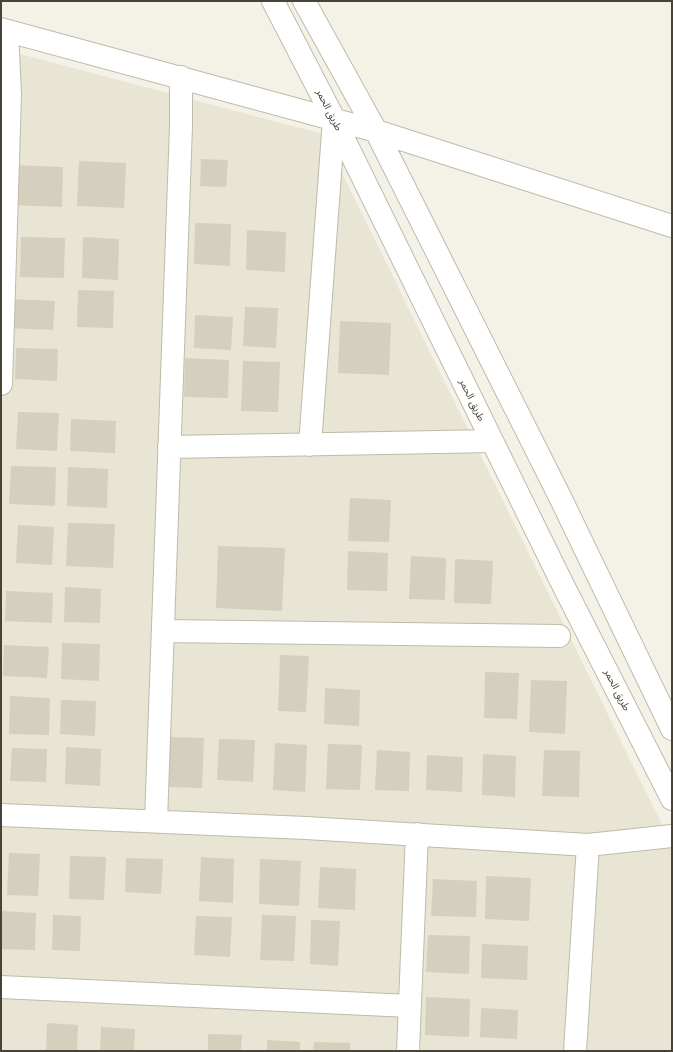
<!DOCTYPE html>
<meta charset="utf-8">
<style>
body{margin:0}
#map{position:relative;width:673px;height:1052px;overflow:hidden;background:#f4f2e7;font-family:Inter,sans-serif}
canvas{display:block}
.frame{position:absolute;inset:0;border:2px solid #474336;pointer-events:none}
</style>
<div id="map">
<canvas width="673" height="1052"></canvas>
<div class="frame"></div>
</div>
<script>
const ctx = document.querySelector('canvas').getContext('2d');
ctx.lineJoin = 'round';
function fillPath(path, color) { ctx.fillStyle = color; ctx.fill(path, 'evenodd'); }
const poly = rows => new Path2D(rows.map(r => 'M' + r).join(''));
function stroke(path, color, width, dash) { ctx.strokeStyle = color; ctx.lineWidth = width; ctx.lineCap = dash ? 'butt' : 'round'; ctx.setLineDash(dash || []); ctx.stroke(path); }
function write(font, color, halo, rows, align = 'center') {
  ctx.font = font + ' Inter,"Noto Sans Arabic",sans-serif'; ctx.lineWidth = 3; ctx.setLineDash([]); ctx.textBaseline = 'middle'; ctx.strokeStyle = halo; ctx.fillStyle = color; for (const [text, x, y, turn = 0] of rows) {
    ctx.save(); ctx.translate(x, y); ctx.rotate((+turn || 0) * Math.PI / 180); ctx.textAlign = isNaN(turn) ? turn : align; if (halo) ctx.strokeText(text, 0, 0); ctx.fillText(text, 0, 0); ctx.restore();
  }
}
fillPath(poly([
 [1,49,323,134,672,845,672,1051,1,1051]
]), '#e8e5d5');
fillPath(poly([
 [201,159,228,160,226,187,200,186],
 [79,161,126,163,124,208,77,206],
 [12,165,63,167,62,207,10,205],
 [195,223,231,224,230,266,194,264],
 [247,230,286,232,285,272,246,270],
 [21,237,65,238,64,278,20,277],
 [83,237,119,239,118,280,82,278],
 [78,290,114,291,113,328,77,327],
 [9,299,55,301,53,330,8,328],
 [245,307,278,308,276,348,243,346],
 [195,315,233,317,231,350,194,348],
 [340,321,391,323,389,375,338,373],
 [16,348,58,349,57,381,15,379],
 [185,358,229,360,228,398,184,397],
 [243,361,280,362,278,412,241,411],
 [18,412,59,413,57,451,16,449],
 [71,419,116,421,115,453,70,451],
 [11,466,56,467,55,506,9,504],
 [68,467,108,469,107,508,67,506],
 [350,498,391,500,389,542,348,541],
 [68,523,115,524,113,568,66,566],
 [18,525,54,527,52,565,16,563],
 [218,546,285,548,282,611,216,608],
 [348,551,388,553,387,591,347,590],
 [411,556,446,558,445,600,409,599],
 [455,559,493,561,491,604,454,603],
 [65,587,101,589,100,623,64,622],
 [6,591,53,593,52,623,5,621],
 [62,643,100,644,99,681,61,679],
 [4,645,49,647,47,678,3,676],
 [280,655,309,656,306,712,278,711],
 [485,672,519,673,517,719,484,718],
 [531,680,567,681,565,734,529,732],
 [325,688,360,690,359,726,324,724],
 [10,696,50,698,49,735,9,734],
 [61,700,96,701,95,736,60,734],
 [170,737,204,738,202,788,168,787],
 [219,739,255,740,253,782,217,780],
 [275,743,307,745,305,792,273,790],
 [328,744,362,745,360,790,326,789],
 [66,747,101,749,100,786,65,784],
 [12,748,47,749,46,782,10,781],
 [377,750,410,752,409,791,375,790],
 [544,750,580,751,579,797,542,796],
 [483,754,516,756,515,797,482,795],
 [427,755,463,757,462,792,426,790],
 [9,853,40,854,38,896,7,895],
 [70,856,106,857,104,900,69,899],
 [201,857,234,859,233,903,199,901],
 [126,858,163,859,161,894,125,892],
 [260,859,301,861,299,906,259,904],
 [320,867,356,869,355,910,318,908],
 [486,876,531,878,529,921,485,919],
 [433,879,477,881,476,917,431,916],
 [2,911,36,913,35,950,1,949],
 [53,915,81,916,80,951,52,950],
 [262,915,296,916,294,961,260,960],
 [196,916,232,917,230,957,194,955],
 [311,920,340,921,338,966,310,964],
 [428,935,470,936,469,974,426,972],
 [482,944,528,946,527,980,481,978],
 [426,997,470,999,469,1037,425,1035],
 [481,1008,518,1010,517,1039,480,1037],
 [47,1023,78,1025,77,1051,46,1051],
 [101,1027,135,1029,134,1051,100,1051],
 [208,1034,242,1035,241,1051,208,1051],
 [267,1040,300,1042,300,1051,267,1051],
 [314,1042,350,1043,350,1051,313,1051]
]), '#d5cfbd');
const minor = poly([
 [273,1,334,119,562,583,672,799],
 [304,1,376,131,560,497,672,729],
 [1,29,376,131,672,226],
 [1,384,10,95,7,31],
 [310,445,334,119],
 [169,447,492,441],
 [163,631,559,636],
 [1,815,306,828,588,845,672,836],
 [156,821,181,126,181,77],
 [1,987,410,1006],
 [408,1051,417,834],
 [575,1051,588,845]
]);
stroke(minor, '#bfbbaa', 24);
stroke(minor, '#fff', 22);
write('10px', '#474336', '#fff', [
 ["طريق الحمر",329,110,63],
 ["طريق الحمر",472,400,64],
 ["طريق الحمر",617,690,63]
]);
</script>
